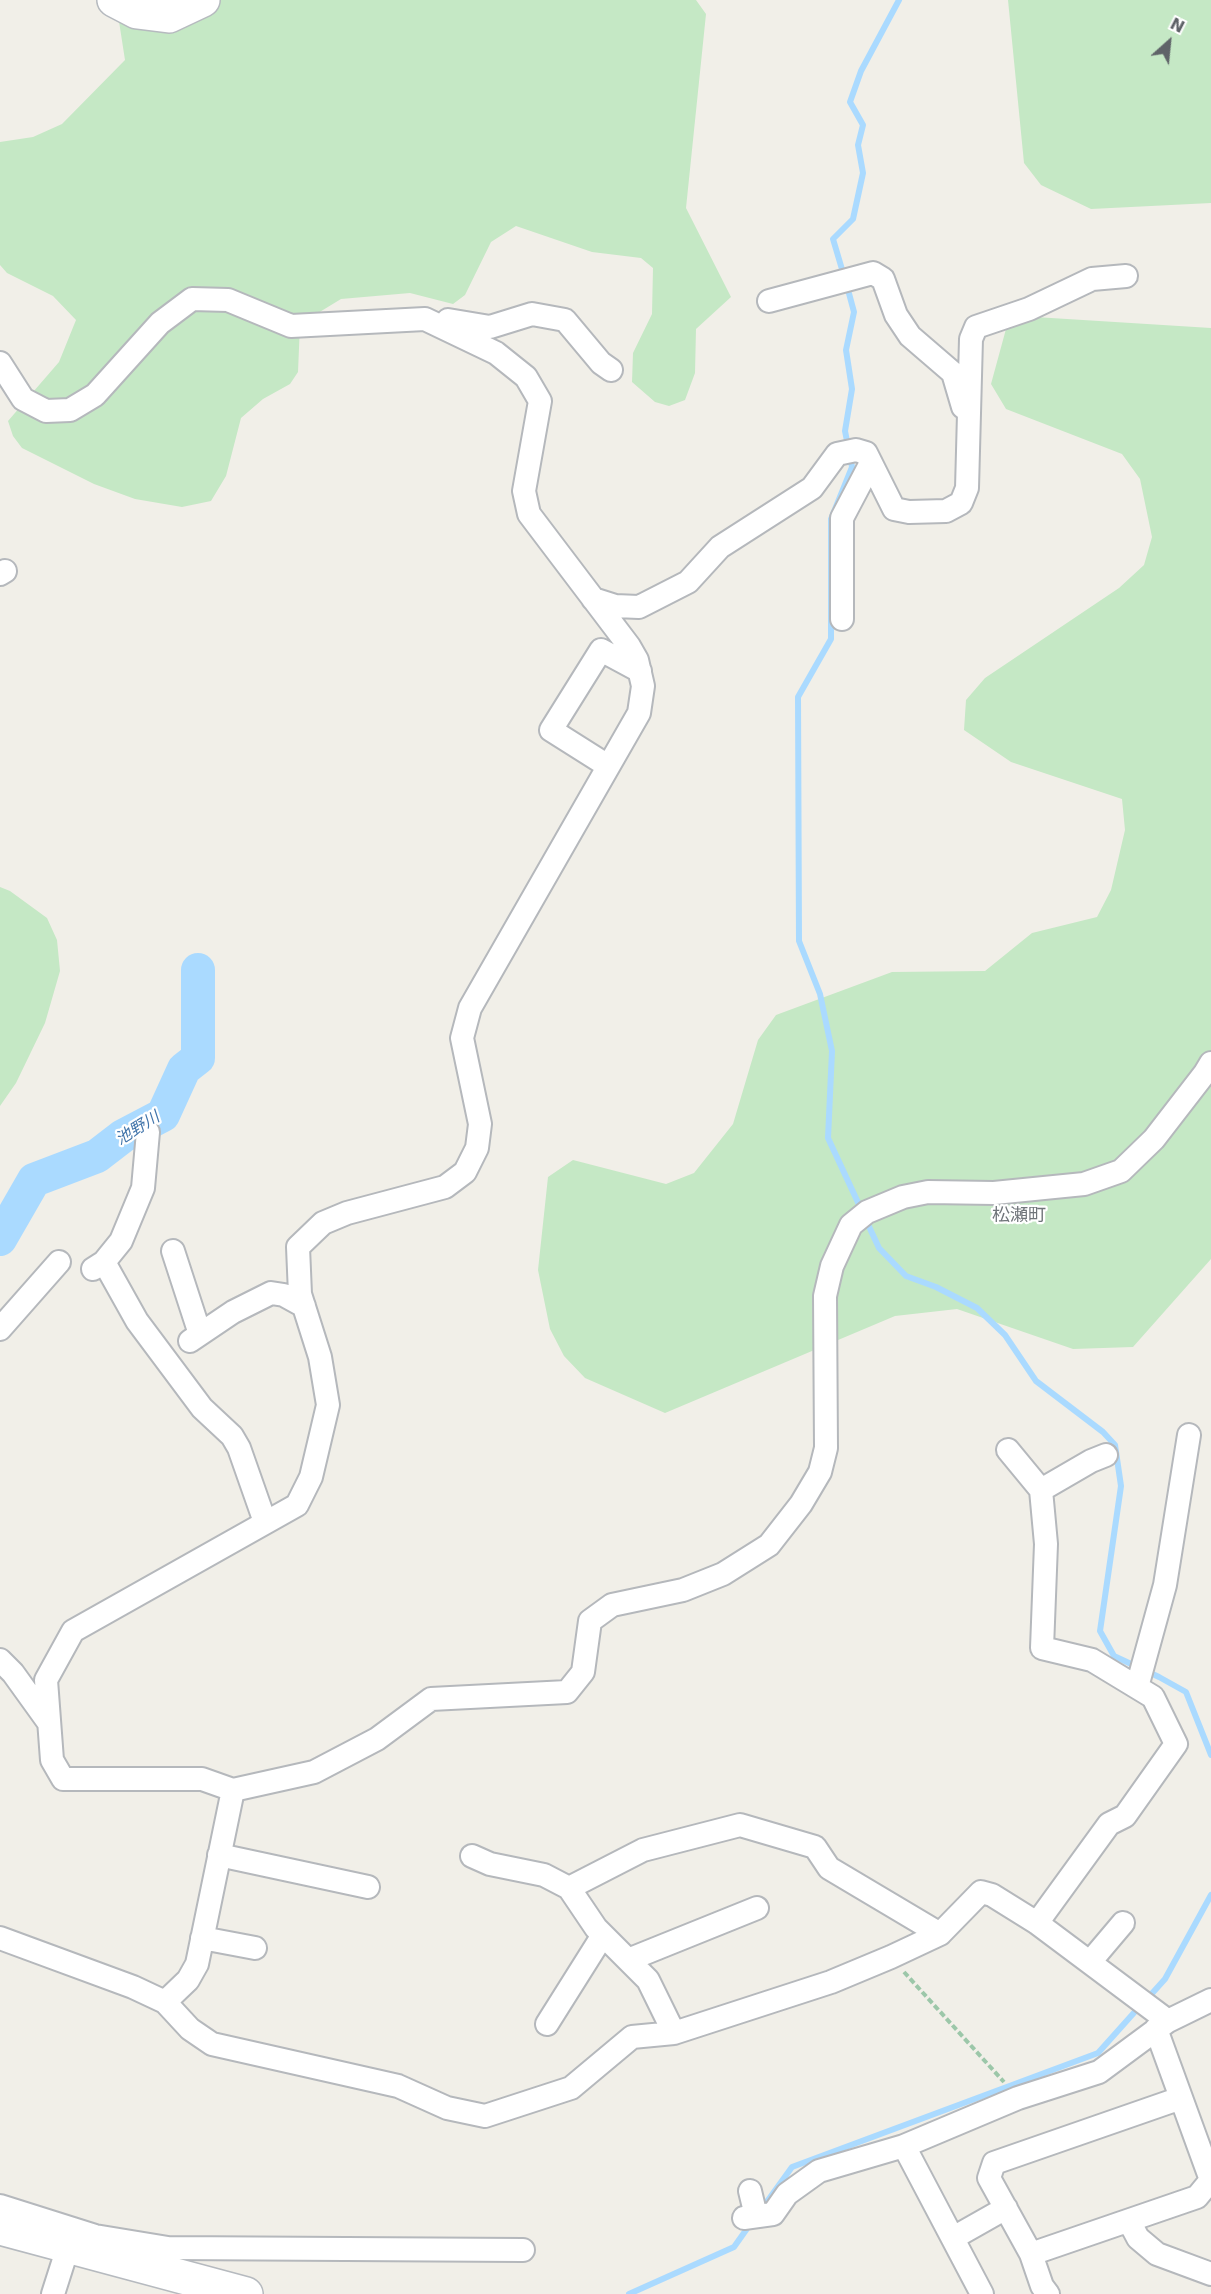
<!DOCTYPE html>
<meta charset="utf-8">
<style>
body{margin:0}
#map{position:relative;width:1211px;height:2294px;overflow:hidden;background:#f1efe8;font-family:"DejaVu Sans",sans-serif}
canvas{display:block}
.north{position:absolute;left:1139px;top:12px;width:60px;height:60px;-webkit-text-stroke:4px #fff;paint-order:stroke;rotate:27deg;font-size:16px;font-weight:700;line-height:24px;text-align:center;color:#5f6368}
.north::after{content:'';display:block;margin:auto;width:21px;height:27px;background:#5f6368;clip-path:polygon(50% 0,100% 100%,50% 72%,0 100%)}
</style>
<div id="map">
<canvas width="1211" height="2294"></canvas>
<div class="north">N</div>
</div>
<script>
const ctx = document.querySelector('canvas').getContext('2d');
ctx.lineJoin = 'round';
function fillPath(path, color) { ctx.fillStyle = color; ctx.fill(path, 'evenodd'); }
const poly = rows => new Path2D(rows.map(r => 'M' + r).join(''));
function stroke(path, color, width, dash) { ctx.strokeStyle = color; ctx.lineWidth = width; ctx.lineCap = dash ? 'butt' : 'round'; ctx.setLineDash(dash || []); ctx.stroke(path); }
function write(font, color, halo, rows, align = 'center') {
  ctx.font = font + ' "DejaVu Sans","Noto Sans JP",sans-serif'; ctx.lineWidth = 4.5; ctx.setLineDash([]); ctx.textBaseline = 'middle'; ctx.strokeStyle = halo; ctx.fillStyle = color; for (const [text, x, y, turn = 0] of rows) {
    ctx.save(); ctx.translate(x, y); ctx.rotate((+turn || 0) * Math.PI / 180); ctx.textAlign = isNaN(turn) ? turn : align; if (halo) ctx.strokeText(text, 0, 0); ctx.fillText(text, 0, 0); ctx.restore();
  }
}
fillPath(poly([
 [109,0,696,0,706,14,686,208,731,297,696,329,695,373,685,400,669,406,655,402,632,382,633,353,652,314,653,268,641,258,592,252,516,226,491,242,465,295,453,304,410,293,341,299,300,324,298,372,290,384,263,399,241,418,226,476,211,501,182,507,135,499,94,484,22,448,13,436,8,421,59,362,76,320,53,296,7,273,0,265,0,142,33,137,62,124,125,60,118,15],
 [1008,0,1211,0,1211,203,1091,209,1041,185,1024,163],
 [1035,317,1211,328,1211,1259,1133,1347,1073,1349,957,1309,895,1316,665,1413,585,1378,564,1356,550,1329,538,1270,548,1177,573,1160,666,1184,694,1173,733,1124,758,1040,776,1015,892,972,985,971,1032,933,1097,917,1111,890,1125,830,1122,799,1011,762,964,730,966,700,985,678,1119,588,1144,565,1152,537,1140,479,1122,454,1006,409,991,384,1006,329],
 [0,887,10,891,47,918,57,940,60,971,45,1023,16,1083,0,1106]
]), '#c5e8c5');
stroke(poly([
 [844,276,833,239,853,219,863,173,858,145,863,125,850,102,861,71,899,0],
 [847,286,854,312,846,350,852,389,845,431,848,446],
 [850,456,852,467,831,519,831,639,798,697,799,941,820,994,832,1051,828,1138,861,1209],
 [865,1218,879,1248,906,1276,936,1287,977,1308,1005,1335,1036,1381,1103,1432,1115,1445,1121,1486,1100,1631,1114,1656,1159,1677,1186,1692,1211,1755],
 [1147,1999,1165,1979,1211,1895],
 [761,2210,792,2167,1098,2053,1140,2006],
 [629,2294,734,2247,751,2223]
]), '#aadaff', 6);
stroke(poly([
 [0,1239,34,1180,97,1156,123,1136,163,1115,184,1069,198,1058,198,970]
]), '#aadaff', 34);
const street = poly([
 [769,301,873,273,883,279,896,315,910,336,953,373,963,407],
 [448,320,490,327,532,314,565,320,601,363,611,370],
 [0,363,23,399,46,411,70,410,95,395,160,323,192,299,228,300,291,326,425,319,496,353,526,377,540,401,524,491,529,514,629,646,637,660,643,686,639,713,470,1008,462,1038,480,1124,477,1148,465,1172,445,1187,347,1213,323,1223,298,1247,300,1294,320,1357,328,1405,311,1477,297,1505,73,1631,46,1680,52,1760,63,1779,202,1779,233,1790,314,1772,377,1739,431,1699,567,1692,583,1672,590,1621,612,1605,683,1590,723,1574,769,1545,801,1504,820,1472,826,1448,825,1296,832,1266,851,1225,867,1212,903,1197,928,1192,994,1193,1084,1184,1121,1171,1154,1139,1205,1073,1211,1063],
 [0,574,5,571],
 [593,599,615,606,639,607,688,582,720,547,812,488,837,454,856,450,866,453,894,509,909,512,946,511,961,503,967,488,971,339,976,327,1029,309,1092,279,1126,276],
 [842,619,842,518,871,463],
 [608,766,551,730,601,650,640,671],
 [173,1251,200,1334],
 [104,1262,137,1321,202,1408,232,1436,239,1448,265,1522],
 [93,1269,104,1262,121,1241,143,1188,148,1132],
 [0,1329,59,1262],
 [190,1341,233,1312,271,1293,284,1295,304,1306],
 [1008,1450,1041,1490,1046,1544,1042,1648,1092,1660,1153,1697,1176,1744,1125,1816,1109,1824,1037,1923],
 [1041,1490,1091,1461,1106,1455],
 [0,1660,13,1673,49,1723],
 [1137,1687,1165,1585,1189,1435],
 [219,1855,368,1887],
 [472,1856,490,1864,544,1875,569,1888],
 [0,1938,133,1987,165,2002,190,2029,212,2044,398,2086,447,2108,485,2116,571,2088,632,2037,674,2033,831,1982,891,1957,940,1934,981,1892,992,1895,1037,1923,1168,2021],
 [202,1938,255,1948],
 [628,1960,757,1908],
 [1090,1962,1123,1923],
 [165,2002,188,1980,197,1964,233,1790],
 [547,2024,603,1935],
 [1156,2029,1211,2180,1197,2197,1031,2254,989,2178,994,2163,1181,2098],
 [674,2033,648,1980,596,1928,569,1888,643,1850,740,1825,815,1847,829,1868,940,1934],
 [750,2191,756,2216],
 [0,2206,95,2236,168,2248,523,2250],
 [744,2218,773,2214,787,2194,819,2171,904,2146],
 [1129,2221,1138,2238,1157,2254,1211,2274],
 [953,2238,1006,2208],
 [1031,2254,1042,2286,1048,2294],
 [53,2294,68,2247],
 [982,2294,904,2146,1018,2098,1099,2072,1168,2021,1211,2000]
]);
const secondary = poly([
 [114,0,137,12,169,16,203,0],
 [0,2228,246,2294]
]);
stroke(street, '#b5b8bc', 26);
stroke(secondary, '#b6babf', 36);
stroke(poly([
 [904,1972,1004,2082]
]), '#9cc7a9', 4, [6, 3]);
stroke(street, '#fff', 22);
stroke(secondary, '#fff', 33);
write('italic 16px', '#4174aa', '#fff', [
 ["池野川",138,1129,-32]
]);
write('18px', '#70757a', '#fff', [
 ["松瀬町",1019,1216]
]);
</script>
